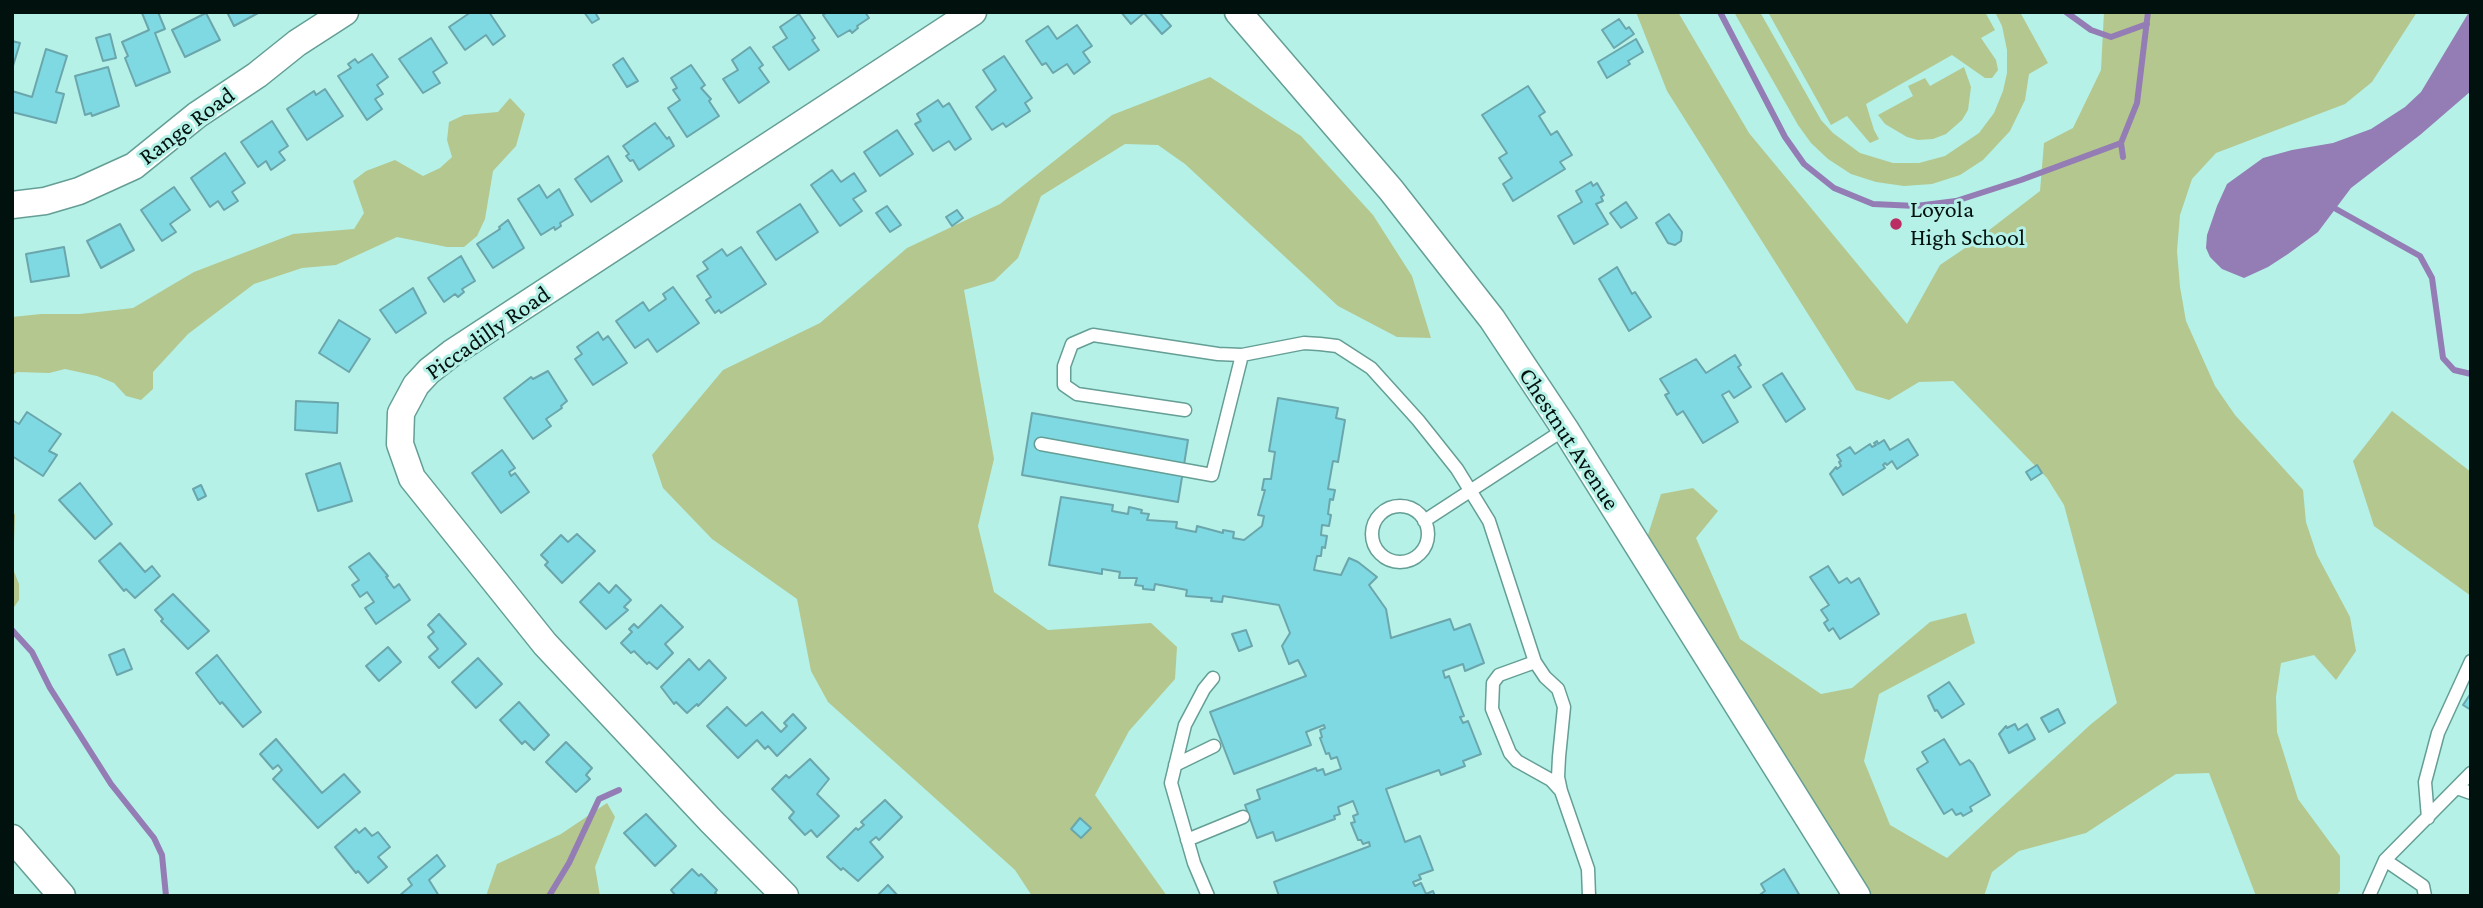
<!DOCTYPE html>
<style>
body{margin:0}
#map{position:relative;width:2483px;height:908px;overflow:hidden;background:#b5f1e7;font-family:"Crimson Pro",serif}
canvas{display:block}
.frame{position:absolute;inset:0;border:14px solid #00110e;pointer-events:none}
</style>
<div id="map">
<canvas width="2483" height="908"></canvas>
<div class="frame"></div>
</div>
<script>
const ctx = document.querySelector('canvas').getContext('2d');
ctx.lineJoin = 'round';
function fillPath(path, color) { ctx.fillStyle = color; ctx.fill(path, 'evenodd'); }
const poly = rows => new Path2D(rows.map(r => 'M' + r).join(''));
function stroke(path, color, width, dash) { ctx.strokeStyle = color; ctx.lineWidth = width; ctx.lineCap = dash ? 'butt' : 'round'; ctx.setLineDash(dash || []); ctx.stroke(path); }
function write(font, color, halo, rows, align = 'center') {
  ctx.font = font + ' "Crimson Pro",serif'; ctx.lineWidth = 6; ctx.setLineDash([]); ctx.textBaseline = 'middle'; ctx.strokeStyle = halo; ctx.fillStyle = color; for (const [text, x, y, turn = 0] of rows) {
    ctx.save(); ctx.translate(x, y); ctx.rotate((+turn || 0) * Math.PI / 180); ctx.textAlign = isNaN(turn) ? turn : align; if (halo) ctx.strokeText(text, 0, 0); ctx.fillText(text, 0, 0); ctx.restore();
  }
}
fillPath(poly([
 [1636,12,1678,12,1749,133,1907,324,1940,265,1971,244,2040,191,2044,143,2073,128,2101,70,2104,12,2417,12,2372,82,2345,104,2216,153,2192,179,2180,215,2177,251,2180,287,2186,321,2215,386,2235,415,2303,490,2306,522,2317,555,2350,617,2356,651,2336,680,2314,655,2281,663,2276,697,2277,732,2298,799,2340,856,2340,891,2336,896,2256,896,2209,773,2176,774,2086,833,2019,851,1992,872,1984,896,1869,896,1645,544,1661,494,1693,488,1718,511,1696,538,1740,639,1821,694,1852,688,1930,622,1966,613,1975,643,1879,694,1864,761,1890,825,1947,858,2090,725,2117,703,2064,505,2047,478,1953,381,1919,382,1889,400,1856,390,1667,91],
 [1734,12,1760,12,1821,120,1833,133,1860,153,1893,163,1919,163,1945,156,1979,133,1994,113,2003,91,2007,73,2007,50,2002,26,1995,12,2020,12,2048,63,2029,74,2025,100,2010,131,1983,160,1960,175,1932,184,1904,186,1876,182,1851,174,1828,159,1811,143,1798,125],
 [1768,12,1985,12,1995,30,1981,38,1996,60,1998,70,1992,78,1985,78,1952,55,1866,104,1874,130,1879,139,1870,143,1847,116,1831,125],
 [1964,67,1971,87,1968,110,1962,120,1946,134,1933,139,1918,140,1907,137,1885,124,1878,115,1913,96,1908,86,1925,78,1930,86],
 [1210,77,1301,136,1373,215,1412,276,1431,338,1397,337,1338,306,1185,164,1158,145,1125,144,1041,196,1018,258,994,281,964,290,994,459,978,526,994,592,1048,630,1151,623,1177,647,1175,679,1129,731,1095,795,1167,896,1032,896,1015,870,828,702,811,671,797,599,712,539,663,488,652,455,723,370,820,323,907,248,1000,204,1112,115],
 [510,98,525,114,516,146,493,171,485,219,477,236,464,247,447,247,397,237,336,265,302,268,254,284,188,334,153,372,153,389,141,400,126,396,114,383,97,376,65,369,49,373,17,372,12,376,12,317,41,314,80,314,133,308,194,272,293,234,354,229,364,213,353,181,366,171,395,160,423,176,440,168,452,157,447,140,449,122,464,115,498,112],
 [2392,411,2471,472,2471,596,2374,526,2353,461],
 [12,508,15,515,13,569,19,584,19,600,12,610],
 [607,803,615,817,595,867,600,896,486,896,497,864,561,834]
]), '#b4c78f');
fillPath(poly([
 [2469,12,2471,12,2471,91,2420,135,2351,188,2318,232,2288,254,2268,267,2244,278,2222,269,2210,257,2206,248,2207,235,2217,206,2227,184,2263,158,2292,150,2333,143,2371,129,2405,107,2421,92]
]), '#947cb5');
stroke(poly([
 [1720,12,1785,137,1804,164,1834,188,1873,204,1916,206,1956,201,2021,180,2121,143],
 [2066,12,2091,30,2111,37,2147,24],
 [2123,157,2121,143,2137,103,2148,12],
 [2336,209,2420,256,2432,278,2443,358,2454,370,2471,374],
 [12,630,32,652,50,688,111,784,154,838,162,855,166,896],
 [549,896,569,863,599,799,619,790]
]), '#947cb5', 6);
const building = poly([
 [158,12,165,29,155,33,170,72,136,86,125,58,128,56,122,42,149,30,142,13,158,12],
 [227,12,260,12,234,26,227,12],
 [471,12,489,12,505,36,493,45,486,35,465,50,449,27,471,12],
 [584,12,599,12,596,14,599,19,592,23,584,12],
 [827,12,865,12,869,18,857,26,858,28,852,33,850,30,838,37,823,15,827,12],
 [1121,12,1159,12,1171,26,1162,34,1144,13,1131,24,1121,12],
 [206,13,220,40,185,57,172,30,206,13],
 [799,14,815,38,812,40,819,50,789,70,773,47,787,38,780,27,799,14],
 [1619,19,1626,29,1629,27,1634,34,1614,48,1602,30,1619,19],
 [1077,25,1092,46,1083,52,1090,62,1074,74,1067,64,1053,73,1046,63,1042,65,1026,41,1048,26,1057,39,1077,25],
 [110,34,116,58,103,61,96,38,110,34],
 [431,38,447,63,433,72,440,83,423,93,399,59,431,38],
 [1636,39,1643,52,1628,61,1630,64,1607,78,1598,62,1636,39],
 [12,41,20,43,12,69,12,41],
 [750,47,763,65,759,68,769,82,739,103,723,79,738,70,732,60,750,47],
 [46,49,67,56,56,92,64,94,56,123,12,112,12,91,32,97,46,49],
 [372,54,388,77,377,85,383,94,375,99,382,109,367,120,338,76,351,68,348,64,355,59,358,63,372,54],
 [1004,56,1032,98,1025,103,1030,111,1006,127,1003,123,992,130,976,107,996,90,983,70,1004,56],
 [623,58,638,81,627,87,613,65,623,58],
 [691,65,705,85,701,88,711,99,709,101,719,116,687,137,668,108,680,100,673,90,677,88,671,78,691,65],
 [108,67,119,106,92,116,91,113,85,115,75,76,108,67],
 [1528,86,1545,112,1539,116,1551,135,1557,131,1572,155,1560,162,1565,169,1513,201,1503,184,1512,178,1499,158,1507,153,1482,115,1528,86],
 [325,89,343,116,307,140,287,109,314,91,316,95,325,89],
 [938,100,943,107,949,103,971,139,955,150,949,141,933,151,915,124,921,121,917,114,938,100],
 [272,121,288,146,279,152,285,160,271,170,266,161,258,167,241,142,272,121],
 [655,123,667,139,669,137,674,146,639,170,633,160,630,161,626,156,629,154,623,146,655,123],
 [897,130,913,154,880,176,864,152,897,130],
 [225,153,245,183,232,192,238,201,224,210,218,201,210,207,191,178,225,153],
 [608,156,622,181,591,202,575,179,608,156],
 [832,170,841,182,854,173,866,191,853,199,862,211,840,226,811,185,832,170],
 [1591,182,1593,186,1597,183,1604,195,1601,197,1603,201,1596,204,1608,224,1574,244,1558,216,1582,202,1576,191,1591,182],
 [539,185,547,198,559,189,573,215,560,223,561,226,555,230,554,227,541,235,518,199,539,185],
 [174,187,190,210,170,224,176,232,162,241,141,210,174,187],
 [1626,202,1637,218,1621,228,1610,213,1626,202],
 [800,204,818,232,776,260,757,232,800,204],
 [887,206,901,225,890,232,876,213,887,206],
 [957,210,963,218,952,226,946,217,957,210],
 [1669,214,1682,232,1681,241,1675,245,1668,243,1656,223,1669,214],
 [508,220,524,248,493,268,477,244,500,229,499,227,508,220],
 [120,224,134,250,101,268,87,241,120,224],
 [64,247,69,276,31,282,26,254,64,247],
 [741,247,766,284,721,313,719,310,715,313,706,300,711,297,697,276,708,269,703,262,722,249,727,256,741,247],
 [461,256,475,281,462,289,464,292,458,297,455,294,444,302,428,278,461,256],
 [1617,267,1632,294,1635,292,1651,317,1629,331,1599,279,1617,267],
 [673,287,699,323,657,352,648,339,635,348,616,321,643,302,649,311,666,299,663,294,673,287],
 [413,288,426,313,396,333,380,310,413,288],
 [339,320,370,339,349,372,319,353,339,320],
 [598,332,603,340,608,336,627,363,593,385,575,359,582,354,577,347,598,332],
 [1735,355,1741,365,1738,367,1751,387,1734,398,1729,391,1722,395,1738,422,1703,443,1683,411,1677,415,1665,395,1669,393,1660,379,1696,359,1706,373,1735,355],
 [548,371,567,401,561,406,562,408,546,419,551,426,533,439,504,398,531,377,533,379,548,371],
 [1782,373,1805,409,1786,422,1763,385,1782,373],
 [1278,398,1338,408,1336,418,1345,420,1338,462,1333,461,1328,489,1335,490,1333,500,1330,499,1328,514,1331,515,1329,526,1322,525,1321,535,1327,536,1325,548,1322,547,1321,556,1317,556,1314,570,1341,575,1349,558,1358,562,1377,577,1369,585,1386,609,1391,638,1450,619,1454,630,1470,624,1484,663,1465,671,1463,664,1443,671,1445,678,1449,676,1464,716,1460,717,1463,723,1468,721,1481,754,1463,761,1465,766,1441,775,1439,770,1386,789,1405,842,1420,836,1433,870,1419,875,1421,879,1413,882,1415,886,1421,883,1426,894,1433,891,1435,896,1279,896,1274,882,1370,846,1369,842,1363,844,1361,840,1358,840,1351,823,1355,822,1353,816,1358,814,1353,801,1338,807,1340,814,1334,816,1335,819,1276,841,1273,832,1257,838,1245,805,1260,799,1257,790,1316,768,1317,771,1323,769,1325,775,1341,769,1337,757,1331,759,1329,753,1326,754,1320,738,1322,737,1320,730,1325,728,1324,725,1306,732,1311,745,1234,774,1210,712,1306,676,1298,660,1289,664,1282,646,1290,633,1279,605,1223,596,1222,602,1211,601,1212,598,1186,596,1187,590,1155,584,1154,590,1143,589,1143,586,1135,585,1137,578,1119,578,1120,572,1102,569,1102,574,1049,565,1061,497,1113,505,1112,511,1128,514,1129,507,1142,510,1141,513,1149,514,1147,520,1177,522,1176,528,1196,532,1197,526,1223,533,1223,530,1234,532,1233,538,1244,540,1262,526,1264,516,1258,515,1265,490,1262,490,1264,479,1271,479,1275,452,1269,451,1278,398],
 [296,401,338,403,337,433,295,430,296,401],
 [27,412,61,434,49,451,57,455,43,476,12,456,12,420,19,424,27,412],
 [1032,413,1188,440,1178,502,1022,475,1032,413],
 [1908,439,1918,455,1897,469,1892,461,1887,465,1885,463,1883,465,1885,468,1843,495,1830,474,1836,467,1837,469,1841,466,1839,462,1841,461,1837,455,1850,447,1855,454,1870,444,1872,447,1876,445,1874,443,1877,441,1878,444,1884,440,1890,450,1908,439],
 [502,450,515,468,509,472,511,476,515,473,529,492,501,513,472,473,502,450],
 [340,463,352,501,318,511,306,474,340,463],
 [2037,465,2042,473,2031,480,2026,472,2037,465],
 [80,483,112,524,95,539,59,500,80,483],
 [201,485,206,496,198,500,193,489,201,485],
 [577,534,595,551,562,583,545,565,548,562,541,555,561,535,568,542,577,534],
 [120,543,145,572,152,566,160,576,135,598,126,589,124,591,99,561,120,543],
 [369,553,388,576,386,577,394,588,399,584,410,600,376,624,365,608,374,602,367,592,360,597,352,585,359,580,349,567,369,553],
 [1828,566,1839,583,1847,578,1851,583,1859,578,1879,614,1840,639,1833,628,1829,631,1824,623,1828,620,1821,610,1829,605,1810,577,1828,566],
 [599,583,609,593,616,585,631,600,624,607,628,610,606,629,580,602,599,583],
 [173,594,209,631,188,649,161,621,163,619,155,610,173,594],
 [661,605,683,627,665,644,673,653,657,669,649,662,647,664,634,651,631,653,621,643,632,632,629,629,634,624,638,628,661,605],
 [439,614,466,644,439,668,429,657,438,649,428,637,434,632,428,625,439,614],
 [1246,630,1252,646,1239,651,1232,634,1246,630],
 [388,647,401,662,379,681,366,666,388,647],
 [124,649,132,669,117,675,109,655,124,649],
 [217,655,261,712,243,727,222,702,220,704,196,673,217,655],
 [478,658,502,684,476,708,452,682,478,658],
 [689,659,699,670,709,660,726,678,698,706,697,704,687,713,676,702,674,704,661,687,689,659],
 [1949,682,1964,704,1942,718,1937,710,1935,711,1928,696,1949,682],
 [2471,693,2471,710,2463,705,2471,693],
 [519,702,549,735,534,750,525,741,522,744,500,720,519,702],
 [727,707,746,726,762,712,781,732,787,726,784,723,793,714,806,728,777,756,768,746,765,749,757,740,738,758,707,726,727,707],
 [2058,709,2065,723,2049,732,2041,718,2058,709],
 [2015,724,2018,730,2027,724,2035,739,2009,753,1999,734,2006,726,2007,728,2015,724],
 [276,739,322,793,344,774,360,792,318,828,273,779,282,770,278,765,273,769,260,754,276,739],
 [1944,739,1960,765,1969,760,1973,764,1990,795,1970,807,1972,811,1963,816,1961,813,1956,815,1952,809,1944,814,1917,769,1928,762,1922,752,1944,739],
 [566,742,592,768,586,775,590,779,576,792,546,762,566,742],
 [810,759,829,779,817,794,839,816,817,837,811,830,805,835,789,818,794,812,772,789,786,775,789,778,810,759],
 [885,800,902,817,879,840,876,837,870,842,883,857,858,881,843,868,841,870,827,857,856,828,858,830,864,825,861,822,885,800],
 [646,814,676,846,655,866,624,833,646,814],
 [1080,818,1091,828,1081,838,1071,829,1080,818],
 [365,828,372,836,378,832,390,847,378,857,387,867,368,883,358,871,356,873,335,847,356,829,359,833,365,828],
 [437,855,445,866,429,880,439,896,399,896,412,885,408,879,437,855],
 [692,869,699,876,701,874,717,890,715,893,718,896,676,896,671,890,692,869],
 [1784,869,1800,896,1758,896,1765,891,1761,884,1784,869],
 [888,885,898,896,877,896,888,885]
]);
fillPath(building, '#7fd9e2');
stroke(building, '#6aa6ac', 2);
const lane = poly([
 [1185,410,1077,394,1064,385,1064,366,1072,344,1093,335,1218,354,1242,355,1304,343,1320,344,1337,346,1371,368,1418,420,1457,469,1489,521,1535,662,1545,677,1558,689,1564,707,1559,757,1558,777,1561,791],
 [1041,444,1212,475,1242,355],
 '1372 534a28 28 0 1 1 56 0a28 28 0 1 1-56 0Z',
 [1424,521,1565,429],
 [1535,662,1499,675,1493,683,1492,709,1510,753,1517,761,1551,780,1561,791,1588,869,1589,896],
 [1175,765,1214,746],
 [2457,788,2471,793],
 [2428,818,2425,782,2438,733,2471,661],
 [1187,840,1243,817],
 [2385,860,2423,886,2425,896],
 [1208,896,1194,863,1171,783,1185,725,1204,689,1213,678],
 [2369,896,2385,860,2471,773]
]);
const street = poly([
 [1238,12,1391,190,1492,319,1565,429,1857,896],
 [12,205,45,201,79,191,134,166,197,115,257,75,297,43,345,12],
 [12,838,62,896],
 [785,896,711,821,545,644,412,478,400,444,401,413,416,385,429,371,452,353,973,12]
]);
stroke(lane, '#649e95', 15);
stroke(street, '#649e95', 29);
stroke(lane, '#fff', 12);
stroke(street, '#fff', 26);
for (const [x, y, r, color] of [
 [1896,224,7,"#bb2e63"]
]) { const dot = new Path2D(); dot.arc(x, y, r, 0, 2 * Math.PI); ctx.fillStyle = color; ctx.fill(dot); stroke(dot, '#b5f1e7', 2.5); }
write('24px', '#00110e', '#b5f1e7', [
 ["Range Road",187,126,-37],
 ["Piccadilly Road",488,333,-35],
 ["Chestnut Avenue",1569,439,57]
]);
write('24px', '#00110e', '#b5f1e7', [
 ["Loyola",1910,210],
 ["High School",1910,238]
], 'left');
</script>
